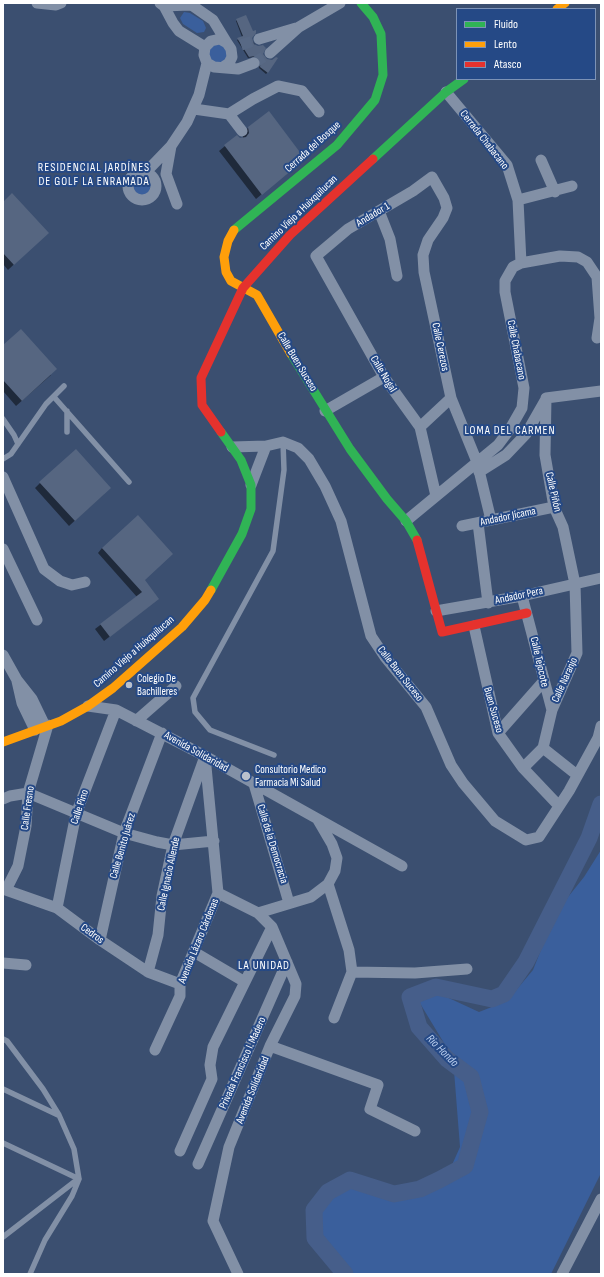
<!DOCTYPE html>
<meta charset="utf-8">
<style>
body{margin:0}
#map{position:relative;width:604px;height:1277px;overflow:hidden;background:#3b4f70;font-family:"Sofia Sans Condensed",sans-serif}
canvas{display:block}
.frame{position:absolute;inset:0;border:4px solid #fff;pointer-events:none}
.legend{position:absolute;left:456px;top:8px;width:140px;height:72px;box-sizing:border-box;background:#254986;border:1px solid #7c92b6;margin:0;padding:5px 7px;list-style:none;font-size:12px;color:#fff}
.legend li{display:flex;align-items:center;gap:8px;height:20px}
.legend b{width:20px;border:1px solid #7c92b6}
</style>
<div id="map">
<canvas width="604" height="1277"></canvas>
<div class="frame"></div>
<ul class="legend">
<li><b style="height:5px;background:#30b455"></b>Fluido</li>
<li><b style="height:5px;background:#ff9f0a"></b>Lento</li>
<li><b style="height:5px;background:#e5322d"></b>Atasco</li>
</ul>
</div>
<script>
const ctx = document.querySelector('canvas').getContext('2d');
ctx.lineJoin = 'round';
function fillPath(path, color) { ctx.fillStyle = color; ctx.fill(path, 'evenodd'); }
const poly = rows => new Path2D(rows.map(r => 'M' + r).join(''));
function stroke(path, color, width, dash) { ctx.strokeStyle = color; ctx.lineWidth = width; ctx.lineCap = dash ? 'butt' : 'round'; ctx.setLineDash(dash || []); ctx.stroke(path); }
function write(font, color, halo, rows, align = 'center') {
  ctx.font = font + ' "Sofia Sans Condensed",sans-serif'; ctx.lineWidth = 4; ctx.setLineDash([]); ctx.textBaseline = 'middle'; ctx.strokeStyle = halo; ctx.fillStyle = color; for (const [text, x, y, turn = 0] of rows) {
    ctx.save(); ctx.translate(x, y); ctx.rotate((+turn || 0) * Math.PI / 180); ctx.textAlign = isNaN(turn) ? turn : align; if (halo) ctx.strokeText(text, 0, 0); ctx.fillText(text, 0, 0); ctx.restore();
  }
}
fillPath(poly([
 [184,12,190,13,203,21,206,28,204,32,197,33,183,24,180,18],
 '208 53a10 10 0 1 1 20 0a10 10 0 1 1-20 0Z',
 '133 186a9 9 0 1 1 18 0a9 9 0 1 1-18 0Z',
 [601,850,601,1173,551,1274,353,1274,321,1236,320,1212,332,1197,351,1186,394,1199,422,1194,443,1185,460,1147,453,1058,418,1000,438,993,479,1012,507,1001,533,970,556,912,584,877]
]), '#3a5f9c');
fillPath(poly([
 [237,20,262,54,268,72,266,74,259,68,260,63,258,59,253,57,248,58,237,40,242,37,236,21],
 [248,128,298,164,256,199,219,151,225,146,243,138,243,133],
 [3,203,42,238,8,270,3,264],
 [3,346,51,375,16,406,3,391],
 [40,483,104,494,69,526,35,488],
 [102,548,144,580,158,599,104,641,95,629,137,597,98,553]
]), '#0007');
stroke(poly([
 [345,1274,315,1238,314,1210,328,1192,350,1180,394,1194,420,1189,439,1180,465,1166,480,1112,471,1077,447,1059,419,1027,410,997,436,987,492,999,504,994,526,962,589,838,601,804]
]), '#465e8a', 17);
fillPath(poly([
 [246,15,253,31,256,30,256,33,252,38,254,44,258,46,263,45,266,48,263,54,267,59,272,60,276,57,278,58,268,73,260,67,261,61,259,58,255,56,249,57,237,38,243,36,236,19],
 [269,111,305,159,262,195,224,145,237,135,240,138,246,137,249,133,248,127],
 [12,193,49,233,14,265,3,253,3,202],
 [21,329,57,369,22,401,3,380,3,345],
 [76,449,111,488,75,521,39,482],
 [138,515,173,554,145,580,159,599,110,637,100,624,142,592,102,548]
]), '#566681');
stroke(poly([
 [241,45,259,39],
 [254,63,270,53]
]), '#586985', 11, [11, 5.5]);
stroke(poly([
 [54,397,129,482],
 [67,411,67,432],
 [3,419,14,435,18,444],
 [3,459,11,454,46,404,64,386],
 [274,755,210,730,195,712,193,698,273,551,284,470,283,442],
 [3,1039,7,1041,43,1089,59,1115,74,1149,79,1179,72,1196,45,1240,30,1274],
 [3,1089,58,1115],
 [3,1143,79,1179],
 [3,1237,78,1179]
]), '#8290a6', 5.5);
stroke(poly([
 [37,3,56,5,61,3],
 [160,3,164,6,173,23,179,31,205,47],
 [164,6,189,5,193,6,213,20,227,43],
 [259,39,296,28],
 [270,53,299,27,340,3],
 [223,67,229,63,232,57,231,49,227,43,220,39,211,41,205,47,204,55,207,63,214,67,238,69,254,63],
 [446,92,507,165,518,200,521,263],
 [194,109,229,114,253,99,278,86,302,91,319,112],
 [229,114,242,131],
 [171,146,166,174,177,204],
 [541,160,555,192],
 [146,172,171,146,187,122,199,95,207,63],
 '128 186a14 14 0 1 1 28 0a14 14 0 1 1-28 0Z',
 [518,200,572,186],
 [379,211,390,239,397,276],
 [546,398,601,391],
 [325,411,384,377],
 [420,427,451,398],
 [232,447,266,446,283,442,298,448,309,459,325,486,341,521,371,636,385,657,426,707,451,765,463,783,495,821,526,840,539,837,569,791,598,738,601,726],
 [479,472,506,455,526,434,546,399],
 [3,477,44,569,60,581,72,585,85,582],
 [251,485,266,446],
 [436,496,420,427,384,377,316,256,348,229,413,191,432,177,444,198,447,208,443,218,428,240,423,255,424,272,451,398,477,462,491,520],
 [406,521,498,445,510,429,522,408,524,388,505,292,505,281,513,267,521,263,560,256,578,257,587,262,597,277,600,318,597,338],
 [478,523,488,603],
 [462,526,554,507],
 [3,549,37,620],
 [522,596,552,710],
 [436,611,522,596,601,578],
 [474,626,498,733,523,768,559,806],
 [3,655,17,680,32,699,45,726],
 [17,681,22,703,35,730],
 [88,706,116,710,205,756,402,866],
 [136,721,176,686],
 [498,733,543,682],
 [543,748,577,775],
 [523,768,543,748,552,710,577,653,575,584,563,527,554,507,545,455,546,398],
 [254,784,289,903],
 [3,799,10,796,28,793,124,833,157,842,173,845,214,841],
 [328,884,349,950,352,972,334,1018],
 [3,889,57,908,100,940,148,972,180,984],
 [6,890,18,866,26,826,28,793,48,725],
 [218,893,258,913,272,927,296,984,295,996,270,1046,229,1147,213,1221,238,1274],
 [57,908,76,814,116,710],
 [258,913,311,897,328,884,335,871,337,858,332,844,318,820],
 [100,940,124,833,162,733],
 [194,952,245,982],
 [3,963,26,965],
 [148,972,158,935,162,896,173,845,204,759],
 [352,972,415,973,467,969],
 [270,1046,378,1085,370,1109,415,1131],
 [155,1050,180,996,180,984,218,893,205,756],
 [180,1151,212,1079,210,1065,213,1047,272,927],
 [198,1164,287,962],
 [562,1274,601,1199]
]), '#8290a6', 11);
stroke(poly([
 [373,159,446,92,464,79],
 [234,230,337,145,375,100,383,75,381,34,373,17,361,3],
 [291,354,350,449,387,499,406,521,417,540],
 [211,590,242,534,251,509,251,485,241,460,221,432]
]), '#30b455', 9);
stroke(poly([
 [557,9,565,3],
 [234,230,228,241,224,257,226,272,231,281,257,295,291,354],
 [3,742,61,721,88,706,113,688,182,627,205,600,211,590]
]), '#ff9f0a', 9);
stroke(poly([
 [221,432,202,405,201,378,243,288,290,235,373,159],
 [417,540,442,632,527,613]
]), '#e5322d', 9);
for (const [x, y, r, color] of [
 [129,685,4,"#bac1cd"],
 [246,776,5,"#bac1cd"]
]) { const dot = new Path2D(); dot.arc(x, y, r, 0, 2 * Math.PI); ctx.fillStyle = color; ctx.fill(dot); stroke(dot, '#254986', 1.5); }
write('11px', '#fff', '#254986', [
 ["Cerrada Chabacano",484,140,52],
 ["Cerrada del Bosque",313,147,-42],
 ["Camino Viejo a Huixquilucan",299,213,-44],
 ["Andador 1",373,215,-31],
 ["Calle Cerezos",440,347,78],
 ["Calle Chabacano",516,350,79],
 ["Calle Buen Suceso",297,362,59],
 ["Calle Nogal",383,374,59],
 ["Calle Piñón",553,492,77],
 ["Andador Jícama",508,517,-12],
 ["Andador Pera",519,596,-12],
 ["Camino Viejo a Huixquilucan",134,652,-41],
 ["Calle Tejocote",539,662,77],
 ["Calle Buen Suceso",400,674,52],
 ["Calle Naranjo",565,680,-66],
 ["Buen Suceso",493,710,74],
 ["Avenida Solidaridad",196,752,29],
 ["Calle Pino",80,807,-72],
 ["Calle Fresno",28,808,-82],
 ["Calle de la Democracia",272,844,73],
 ["Calle Benito Juárez",123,846,-74],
 ["Calle Ignacio Allende",169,874,-78],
 ["Cedros",92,934,36],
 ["Avenida Lázaro Cárdenas",199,941,-68],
 ["Privada Francisco I. Madero",243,1063,-66],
 ["Avenida Solidaridad",253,1090,-68]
]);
write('11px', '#fff', '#254986', [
 ["Colegio De",137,679],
 ["Bachilleres",137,692],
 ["Consultorio Medico",255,770],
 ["Farmacia Mi Salud",255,783]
], 'left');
ctx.letterSpacing = '1px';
write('12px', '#fff', '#254986', [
 ["RESIDENCIAL JARDÍNES",94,168],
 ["DE GOLF LA ENRAMADA",94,182],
 ["LOMA DEL CARMEN",510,431],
 ["LA UNIDAD",264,966]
]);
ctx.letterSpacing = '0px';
write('italic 12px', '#bcd0f0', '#254986', [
 ["Rio Hondo",442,1051,45]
]);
</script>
